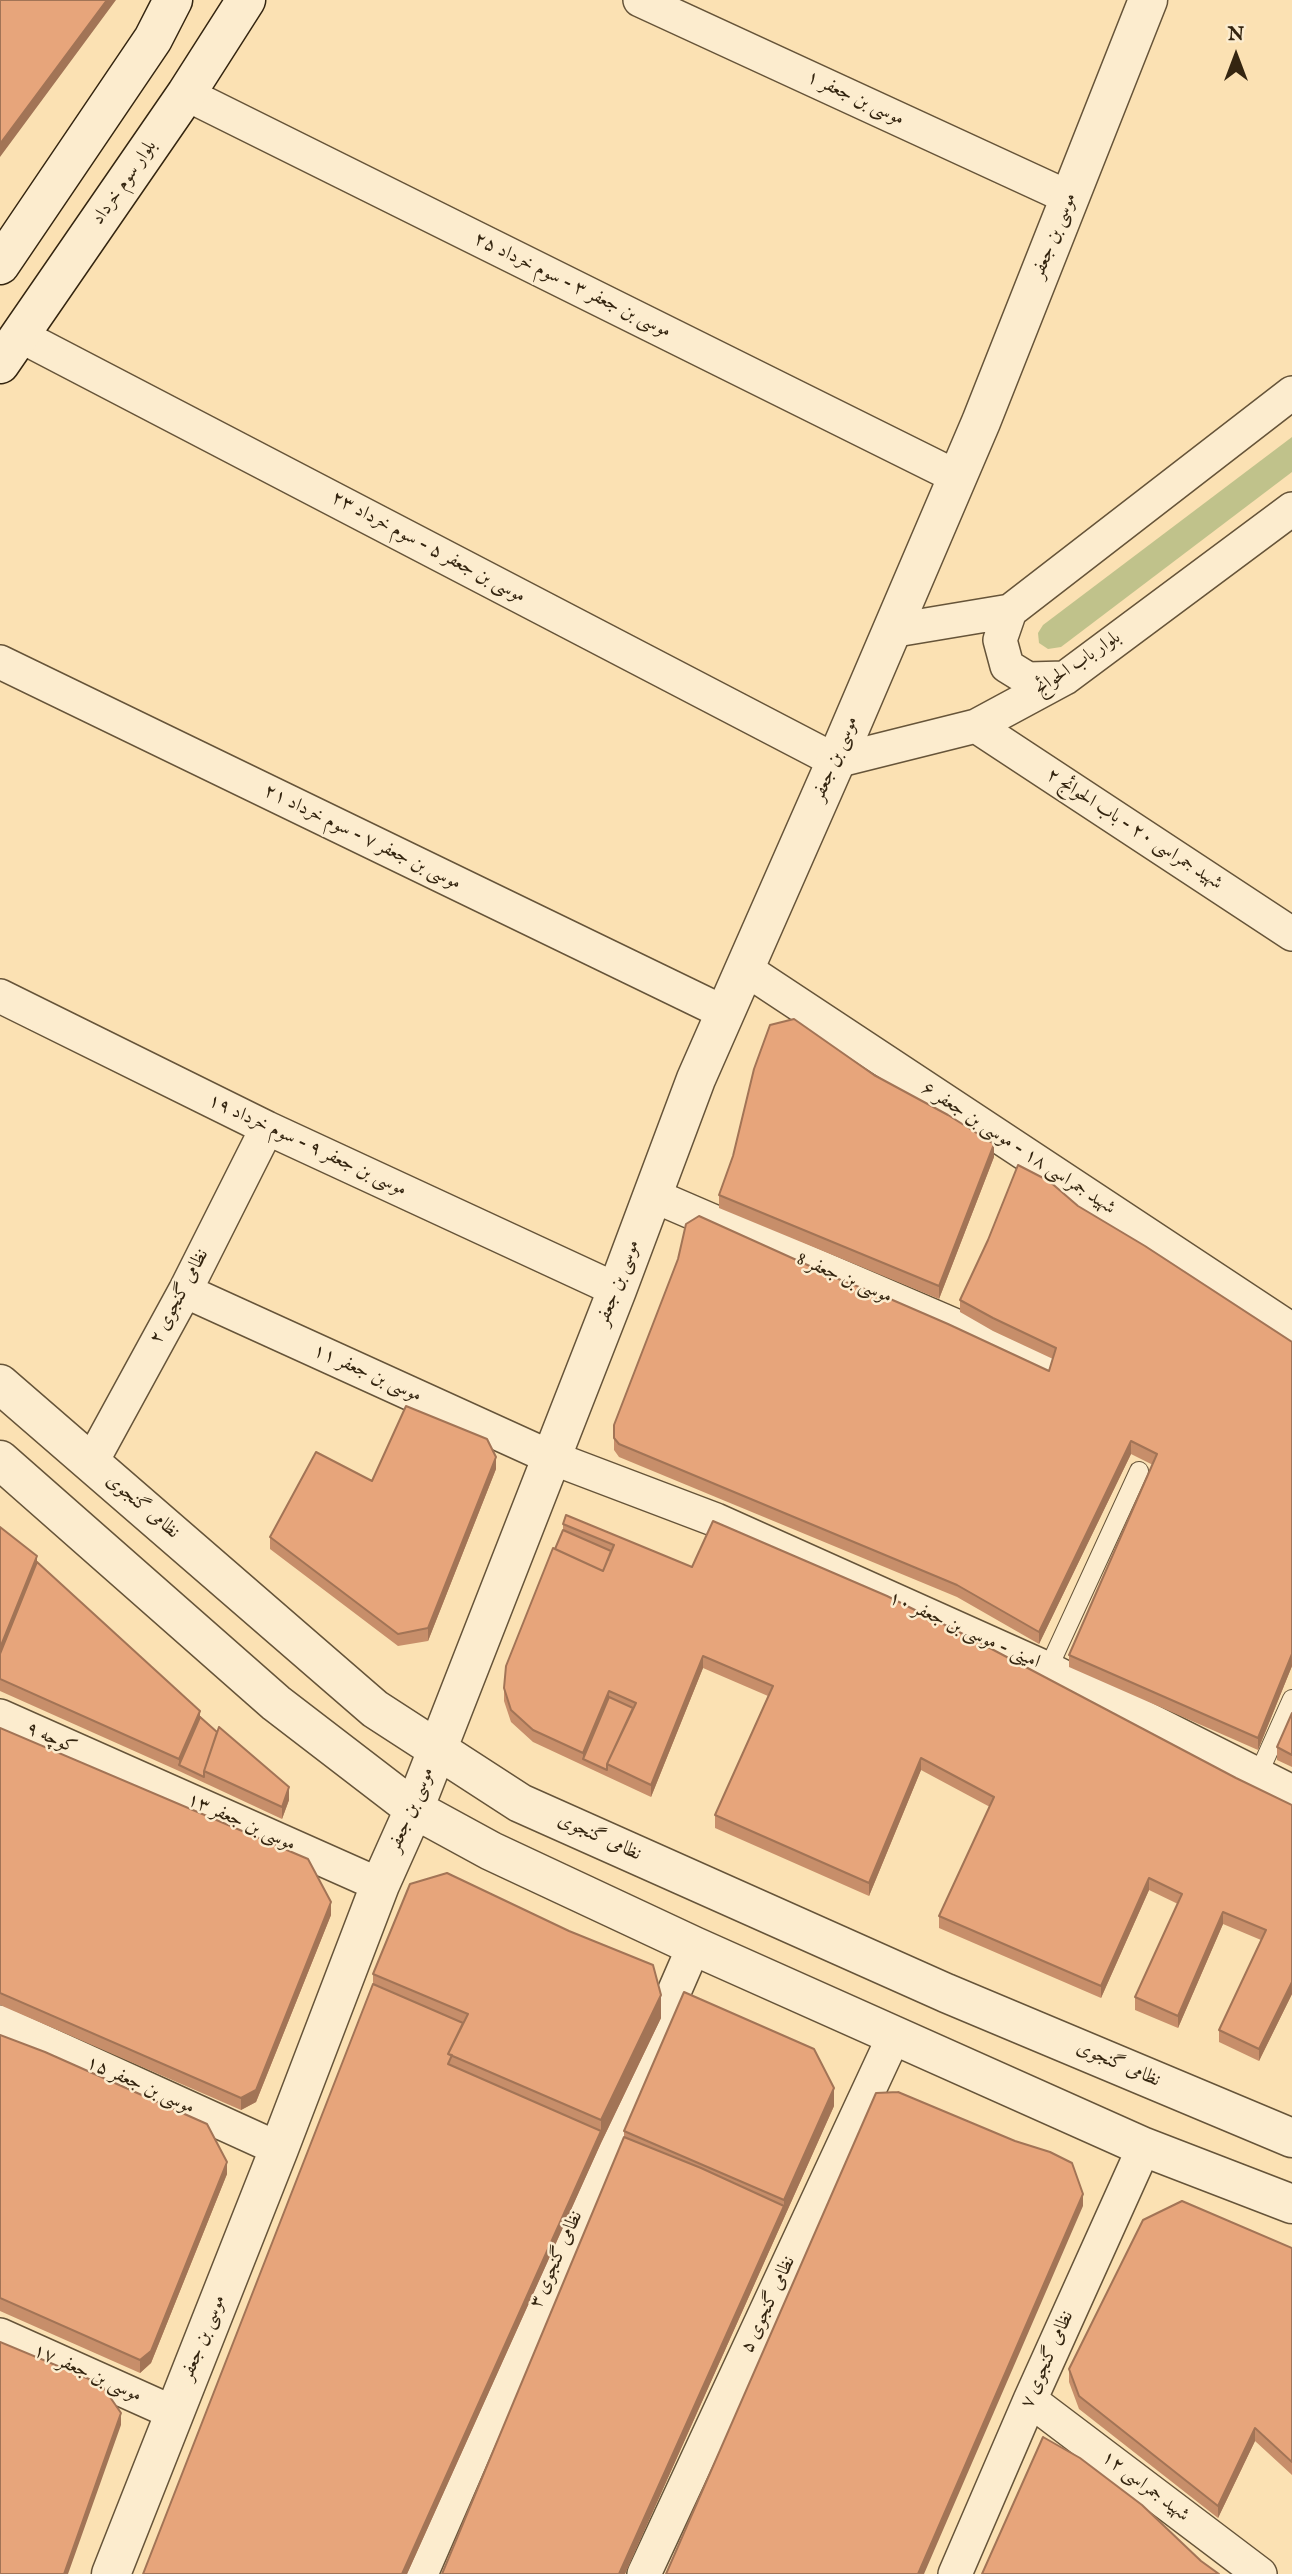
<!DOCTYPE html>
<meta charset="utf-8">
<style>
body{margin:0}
#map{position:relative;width:1292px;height:2574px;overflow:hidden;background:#fbe1b3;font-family:"IM FELL English",serif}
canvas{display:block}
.north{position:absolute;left:1201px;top:21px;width:70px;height:70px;-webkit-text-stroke:5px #fcecce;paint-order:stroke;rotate:0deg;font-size:19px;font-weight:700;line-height:28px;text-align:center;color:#342510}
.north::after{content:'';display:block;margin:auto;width:24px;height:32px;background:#342510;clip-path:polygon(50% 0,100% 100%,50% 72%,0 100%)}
</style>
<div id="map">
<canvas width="1292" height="2574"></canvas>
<div class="north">N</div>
</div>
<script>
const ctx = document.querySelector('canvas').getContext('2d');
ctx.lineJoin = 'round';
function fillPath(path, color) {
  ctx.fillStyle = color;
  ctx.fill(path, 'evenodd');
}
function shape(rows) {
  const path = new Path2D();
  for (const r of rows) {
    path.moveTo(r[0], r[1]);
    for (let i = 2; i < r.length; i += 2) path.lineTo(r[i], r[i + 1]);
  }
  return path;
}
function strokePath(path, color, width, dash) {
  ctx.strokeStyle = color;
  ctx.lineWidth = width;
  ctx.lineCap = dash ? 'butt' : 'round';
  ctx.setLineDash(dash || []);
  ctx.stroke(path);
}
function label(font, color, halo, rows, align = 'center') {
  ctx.font = font + ' "IM FELL English",Amiri,serif';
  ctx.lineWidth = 5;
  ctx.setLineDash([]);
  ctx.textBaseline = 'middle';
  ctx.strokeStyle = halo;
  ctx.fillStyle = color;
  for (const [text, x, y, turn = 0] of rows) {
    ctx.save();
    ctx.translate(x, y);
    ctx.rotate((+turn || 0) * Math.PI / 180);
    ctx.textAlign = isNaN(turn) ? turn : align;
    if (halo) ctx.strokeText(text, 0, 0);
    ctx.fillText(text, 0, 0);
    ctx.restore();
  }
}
const green = shape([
 [1292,437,1292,472,1061,647,1048,649,1039,643,1038,633,1043,625]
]);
const service = shape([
 [1048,1669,1139,1471],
 [1258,1775,1292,1699]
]);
const minor = shape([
 [640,0,1070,198],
 [186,94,957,477],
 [19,335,836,761,976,726,1065,678,1292,509],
 [1010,611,1000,640,1007,666,1028,679,1065,678],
 [890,631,1010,611,1292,393],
 [0,662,725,1013],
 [976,726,1292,934],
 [744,968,1292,1330],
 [0,996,267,1128,617,1290],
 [652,1195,1037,1361],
 [185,1291,550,1457,716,1520,1048,1669,1292,1792],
 [91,1463,185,1291,267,1128],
 [0,1716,380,1885],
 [0,2022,279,2149],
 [0,2335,174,2413],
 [1030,2400,1260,2574],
 [421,2574,694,1946],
 [644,2574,894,2036],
 [955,2574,1030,2400,1144,2147]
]);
const tertiary = shape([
 [0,1384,375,1709,520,1803,946,1993,1292,2138],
 [0,1460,276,1703,414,1809,491,1851,694,1946,1144,2147,1292,2204],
 [111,2574,279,2149,380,1885,414,1809,617,1290,696,1079,836,761,981,422,1148,0]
]);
const secondary = shape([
 [0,265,153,39,173,0],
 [0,364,186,94,246,0]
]);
const wall = shape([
 [874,1075,994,1157,939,1299,719,1208,719,1195],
 [1078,1206,1292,1342,1292,1666,1258,1750,1069,1667,1069,1655,1153,1465,1131,1454,1039,1644,957,1597,619,1457,614,1450,614,1425,843,1281,1049,1371,1053,1359,993,1331,960,1312,960,1300],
 [496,1469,428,1641,398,1646,270,1549,270,1537,372,1481],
 [563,1524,692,1567,1236,1778,1292,1805,1292,1994,1259,2061,1219,2042,1219,2030,1261,1940,1223,1924,1178,2028,1135,2010,1135,1997,1178,1904,1149,1890,1101,1998,939,1928,939,1916,990,1807,921,1770,869,1896,715,1828,715,1815,768,1696,703,1668,651,1797,533,1742,511,1722,504,1701,504,1688,563,1530],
 [0,1527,289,1800,282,1819,179,1771,0,1691],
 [1292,1713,1292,1767,1277,1760,1277,1747],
 [0,1728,331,1915,256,2102,241,2110,0,2005],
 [373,1974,661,2018,601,2143,407,2574,143,2574,373,1984],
 [0,2035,227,2174,151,2363,140,2373,0,2311],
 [834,2106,625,2574,624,2131],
 [1277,2242,1292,2248,1292,2475,1255,2441,1218,2518,1079,2409,1069,2382,1069,2369]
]);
const shadedWall = shape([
 [107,0,116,0,0,157,0,144],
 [994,1144,994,1157,939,1299,939,1286],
 [1131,1441,1131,1454,1039,1644,1039,1632],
 [496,1457,496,1469,428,1641,428,1628],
 [37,1556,37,1574,0,1666,0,1648],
 [1292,1654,1292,1666,1258,1750,1258,1738],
 [703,1656,703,1668,651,1797,651,1785],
 [609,1691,609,1703,583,1759,583,1753],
 [200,1711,200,1723,179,1765,179,1759],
 [921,1758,921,1770,869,1896,869,1883],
 [289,1787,289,1800,282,1819,282,1807],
 [1149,1878,1149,1890,1101,1998,1101,1986],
 [331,1902,331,1915,256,2102,241,2110,241,2098],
 [1223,1912,1223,1924,1178,2028,1178,2016],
 [1292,1982,1292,1994,1259,2061,1259,2049],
 [661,1995,661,2018,601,2143,407,2574,402,2574,601,2131,601,2120],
 [834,2088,834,2106,784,2218,784,2200],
 [227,2162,227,2174,151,2363,140,2373,140,2360],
 [1083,2194,1083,2206,924,2574,918,2574],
 [784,2206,784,2218,625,2574,619,2574],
 [121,2413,121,2425,68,2574,64,2574],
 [1255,2428,1255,2441,1218,2518,1218,2506]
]);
const building = shape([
 [0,0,107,0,0,144,0,0],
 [794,1019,874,1075,948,1115,994,1144,939,1286,719,1195,733,1156,754,1069,770,1025,794,1019],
 [1018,1165,1049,1181,1078,1206,1145,1246,1292,1342,1292,1654,1258,1738,1069,1655,1157,1454,1131,1441,1039,1632,957,1585,619,1444,614,1438,614,1425,678,1259,686,1224,699,1216,843,1281,881,1295,948,1324,1049,1371,1056,1348,993,1318,960,1300,988,1240,1018,1165],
 [406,1406,487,1439,496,1457,428,1628,398,1634,270,1537,316,1452,372,1481,406,1406],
 [566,1515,692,1567,713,1521,887,1596,967,1636,1236,1778,1292,1805,1292,1982,1259,2049,1219,2030,1266,1930,1223,1912,1178,2016,1135,1997,1182,1894,1149,1878,1101,1986,939,1916,994,1797,921,1758,869,1883,715,1815,773,1686,703,1656,651,1785,607,1764,636,1703,609,1691,583,1753,533,1730,511,1710,504,1688,506,1666,553,1548,603,1571,614,1545,563,1524,566,1515],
 [0,1527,37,1556,0,1648,0,1527],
 [563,1530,611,1551,603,1571,555,1549,563,1530],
 [37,1562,200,1711,179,1759,0,1679,0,1654,37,1562],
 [609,1697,633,1708,607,1764,607,1770,583,1759,609,1697],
 [1292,1713,1292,1755,1277,1747,1292,1713],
 [200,1717,217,1732,204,1771,204,1777,179,1765,200,1717],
 [219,1727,289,1787,282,1807,204,1771,219,1727],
 [0,1728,308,1859,331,1902,256,2090,241,2098,0,1993,0,1728],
 [447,1873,569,1931,653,1965,661,1995,601,2120,448,2054,468,2014,373,1974,410,1884,447,1873],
 [373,1984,463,2023,448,2054,452,2055,448,2064,601,2131,402,2574,143,2574,373,1984],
 [684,1992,814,2049,834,2088,784,2200,624,2131,684,1992],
 [0,2035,45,2052,207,2124,227,2162,151,2351,140,2360,0,2298,0,2035],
 [898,2092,1015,2141,1050,2152,1072,2163,1083,2194,918,2574,666,2574,876,2093,898,2092],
 [624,2137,701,2168,784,2206,619,2574,442,2574,624,2137],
 [1182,2201,1292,2248,1292,2462,1255,2428,1218,2506,1079,2396,1069,2369,1143,2220,1182,2201],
 [0,2342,101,2384,121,2413,64,2574,0,2574,0,2342],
 [1043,2437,1080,2458,1142,2505,1201,2561,1219,2574,982,2574,1043,2437]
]);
const streetNames = [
 ["موسی بن جعفر ۱",855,99,25],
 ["بلوار سوم خرداد",125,183,-55],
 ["موسی بن جعفر",1055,236,-68],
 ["موسی بن جعفر ۳ - سوم خرداد ۲۵",572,286,26],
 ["موسی بن جعفر ۵ - سوم خرداد ۲۳",428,548,28],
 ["بلوار باب الحوائج",1078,664,-34],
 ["موسی بن جعفر",836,759,-67],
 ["شهید جمراسی ۲۰ - باب الحوائج ۲",1134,830,33],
 ["موسی بن جعفر ۷ - سوم خرداد ۲۱",362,838,26],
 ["موسی بن جعفر ۹ - سوم خرداد ۱۹",307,1146,25],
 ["شهید جمراسی ۱۸ - موسی بن جعفر ۶",1018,1149,33],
 ["موسی بن جعفر 8",844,1279,23],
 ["موسی بن جعفر",619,1283,-69],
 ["نظامی گنجوی ۲",180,1297,-62],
 ["موسی بن جعفر ۱۱",367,1374,24],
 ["نظامی گنجوی",142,1507,40],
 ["امینی - موسی بن جعفر ۱۰",964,1631,24],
 ["کوچه ۹",51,1739,24],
 ["موسی بن جعفر",412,1810,-67],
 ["موسی بن جعفر ۱۳",241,1823,24],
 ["نظامی گنجوی",599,1838,24],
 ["نظامی گنجوی",1118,2065,23],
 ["موسی بن جعفر ۱۵",140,2086,24],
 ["نظامی گنجوی ۳",557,2260,-66],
 ["نظامی گنجوی ۵",769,2305,-65],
 ["موسی بن جعفر",204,2338,-68],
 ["نظامی گنجوی ۷",1048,2360,-66],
 ["موسی بن جعفر ۱۷",87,2374,24],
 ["شهید جمراسی ۱۲",1145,2487,37]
];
fillPath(green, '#c0c28b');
strokePath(service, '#665439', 20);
strokePath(minor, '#665439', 36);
strokePath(tertiary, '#665439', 41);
strokePath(secondary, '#342510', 41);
strokePath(service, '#fcecce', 18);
strokePath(minor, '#fcecce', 33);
strokePath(tertiary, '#fcecce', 38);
strokePath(secondary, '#fcecce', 38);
fillPath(wall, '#c78e6a');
fillPath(shadedWall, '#a27456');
fillPath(building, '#e7a57b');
strokePath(building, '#a27456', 2);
label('19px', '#342510', '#fcecce', streetNames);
</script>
